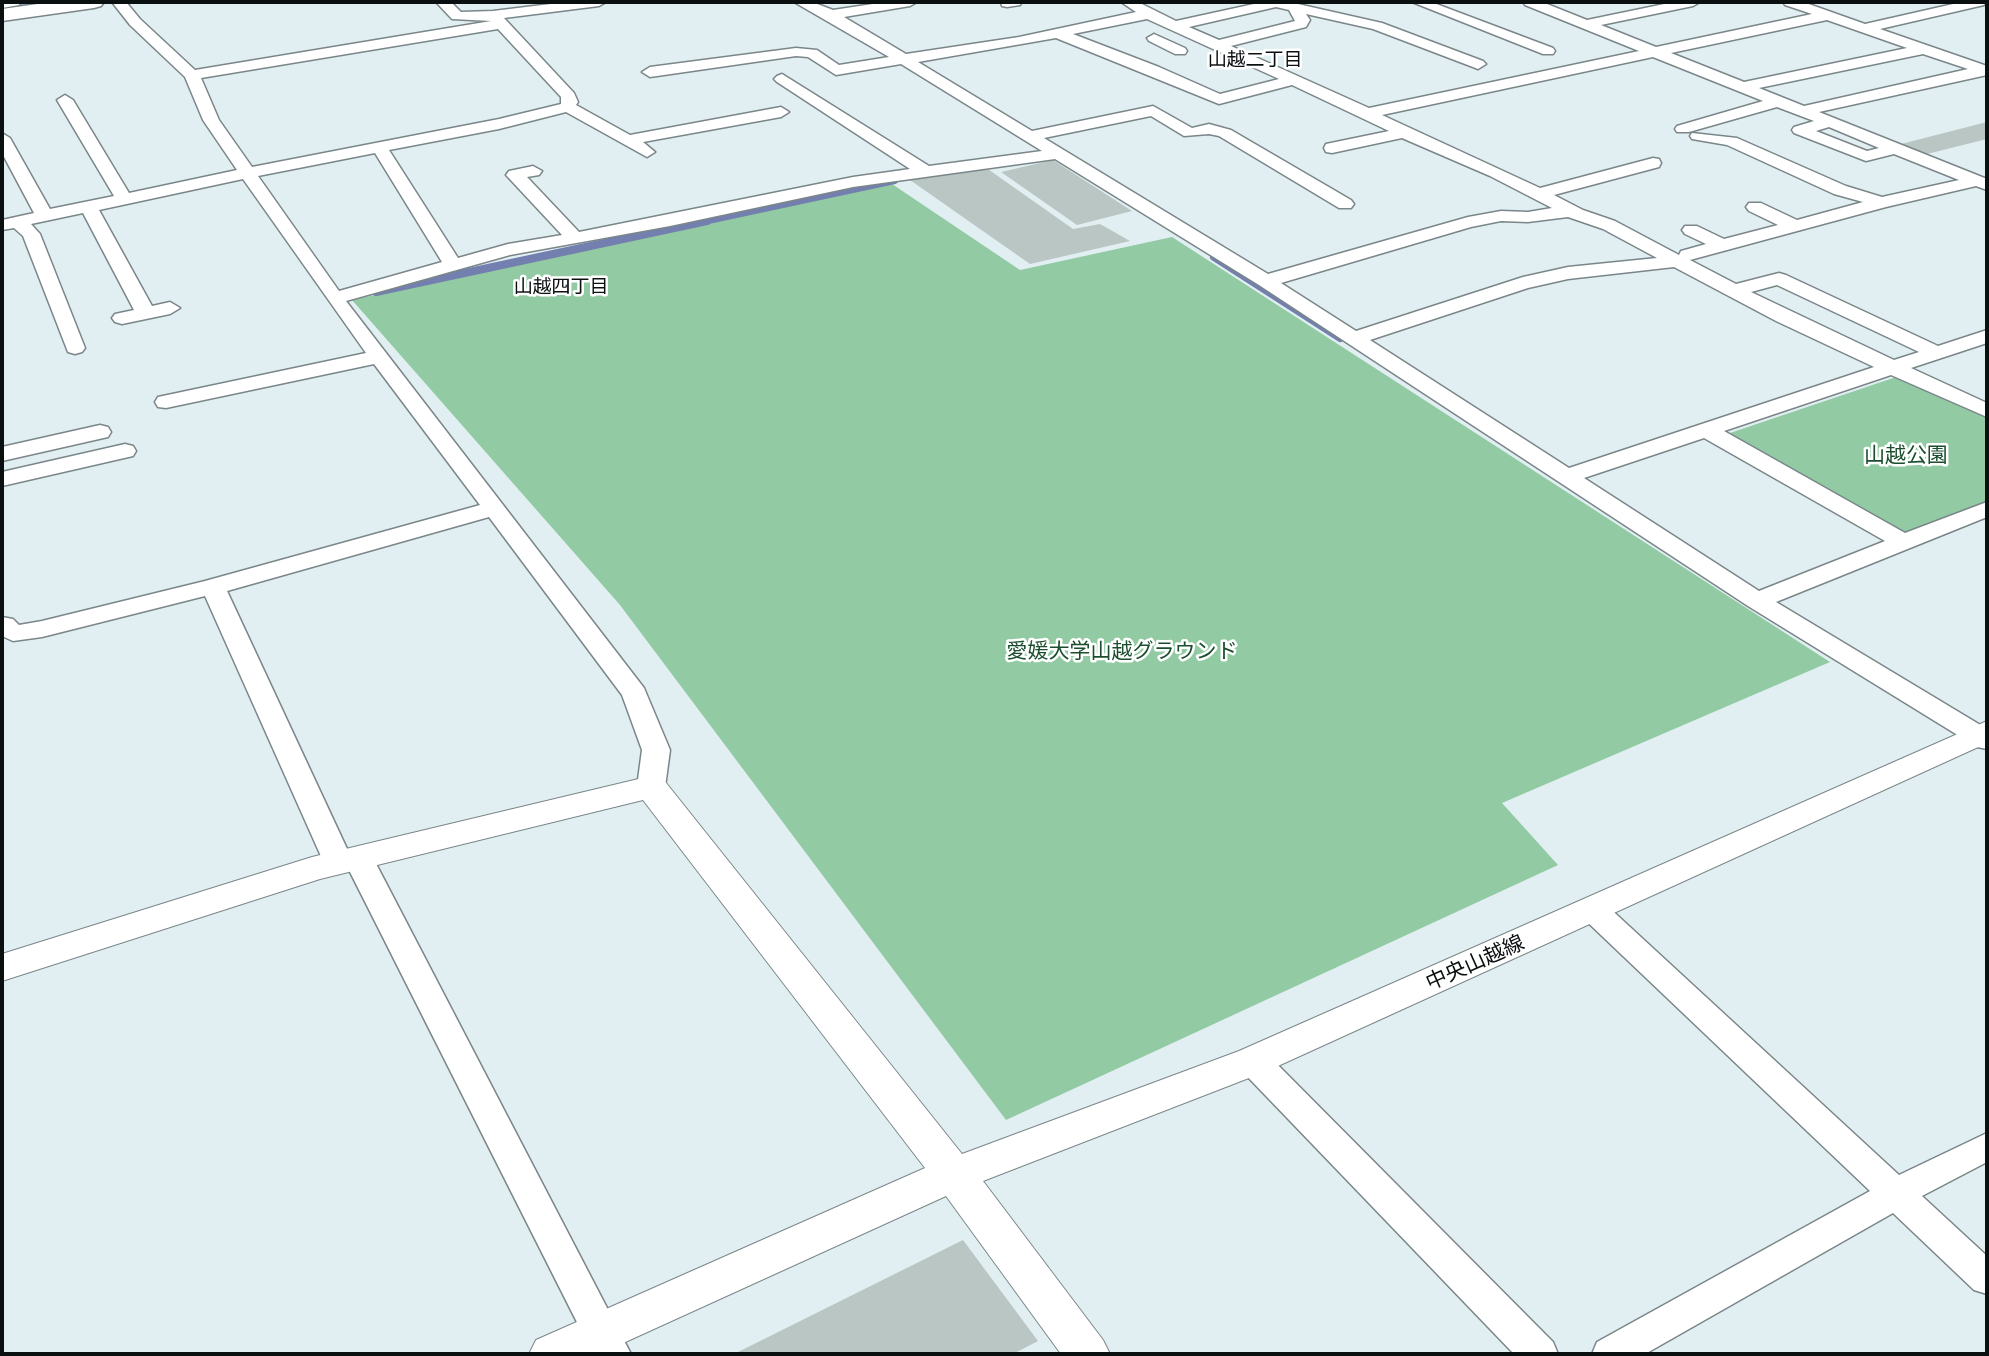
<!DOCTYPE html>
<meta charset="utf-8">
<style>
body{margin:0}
#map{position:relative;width:1989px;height:1356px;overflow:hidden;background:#e2eff2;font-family:"Public Sans",sans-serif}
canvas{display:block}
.frame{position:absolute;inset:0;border:4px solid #0a0f10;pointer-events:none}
</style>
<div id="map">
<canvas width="1989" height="1356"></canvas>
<div class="frame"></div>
</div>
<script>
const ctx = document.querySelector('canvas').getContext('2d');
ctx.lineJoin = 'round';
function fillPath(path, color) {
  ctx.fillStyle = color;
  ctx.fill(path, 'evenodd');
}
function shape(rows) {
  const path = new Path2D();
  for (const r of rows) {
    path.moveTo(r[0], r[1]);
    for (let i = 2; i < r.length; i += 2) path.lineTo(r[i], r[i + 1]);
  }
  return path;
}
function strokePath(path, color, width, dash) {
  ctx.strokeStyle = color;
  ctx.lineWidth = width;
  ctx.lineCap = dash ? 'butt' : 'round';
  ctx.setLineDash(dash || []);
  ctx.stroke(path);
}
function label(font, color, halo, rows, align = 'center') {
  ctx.font = font + ' "Public Sans","Noto Sans JP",sans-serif';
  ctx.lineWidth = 5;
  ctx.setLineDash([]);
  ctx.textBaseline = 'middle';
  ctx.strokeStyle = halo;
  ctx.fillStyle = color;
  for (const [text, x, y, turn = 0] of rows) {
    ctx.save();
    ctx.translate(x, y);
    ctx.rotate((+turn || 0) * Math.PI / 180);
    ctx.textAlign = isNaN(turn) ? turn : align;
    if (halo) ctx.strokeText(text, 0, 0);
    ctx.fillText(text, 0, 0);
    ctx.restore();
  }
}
const green = shape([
 [892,184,1020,270,1172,237,1830,662,1502,803,1558,865,1006,1120,620,605,352,300],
 [1902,375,1987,417,1987,501,1901,535,1724,435]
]);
const streamFar1 = shape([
 [699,223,895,181]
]);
const stream = shape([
 [1214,257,1340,338],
 [376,292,707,221]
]);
const river = shape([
 [2,2,61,2,56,9,2,18,2,2]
]);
const building = shape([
 [1987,122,1987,139,1927,154,1901,144],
 [1053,160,1132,211,1077,225,1001,172],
 [985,167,1073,229,1100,224,1130,241,1030,264,910,180],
 [963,1240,1038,1341,1013,1354,738,1352]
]);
const minor = shape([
 [2,2,21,2,19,5,2,8,2,2],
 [112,2,126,2,140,19,195,70,491,21,452,19,436,2,451,2,461,12,493,11,567,2,606,2,599,6,504,18,574,93,578,102,576,105,630,135,781,107,789,112,781,117,643,142,655,152,647,157,566,112,499,129,389,150,458,258,508,244,562,235,506,175,509,171,533,166,542,171,539,175,527,177,579,232,853,177,910,169,777,82,774,79,777,76,782,74,929,166,1042,151,901,64,836,75,808,57,796,56,650,77,642,72,650,67,796,48,817,50,839,65,889,57,794,2,812,2,833,10,886,2,917,2,910,6,844,17,906,54,1019,37,1136,12,1121,2,1138,2,1176,21,1263,2,1289,2,1382,23,1483,61,1486,64,1478,69,1473,67,1373,29,1306,14,1310,20,1306,27,1231,46,1369,108,1639,51,1525,5,1523,2,1542,2,1587,20,1674,2,1700,2,1693,6,1601,25,1656,47,1812,14,1785,5,1783,2,1803,2,1865,24,1962,2,1986,2,1984,5,1880,29,1987,66,1987,75,1819,112,1987,179,1987,190,1976,186,1886,207,1690,260,1736,284,1779,273,1786,275,1938,346,1987,330,1987,343,1911,368,1987,403,1987,417,1891,375,1724,431,1905,533,1987,502,1987,517,1776,602,1987,729,1987,749,1977,747,1748,606,1259,285,1055,159,853,187,670,226,510,255,346,301,644,688,670,750,665,787,661,793,651,796,641,793,637,787,642,750,622,695,489,517,227,591,348,851,358,848,368,851,373,858,631,1354,593,1354,349,870,339,873,329,870,324,863,205,596,42,637,13,641,2,636,2,617,13,619,19,625,42,621,205,581,480,505,374,364,166,408,158,407,155,402,158,397,366,353,243,179,99,210,152,306,170,302,180,308,170,314,122,324,115,322,112,318,115,314,134,310,83,213,31,224,40,234,85,348,82,352,75,354,68,352,23,236,14,228,2,230,2,220,34,213,2,153,2,133,10,138,50,209,114,196,57,100,65,95,73,100,129,193,237,170,203,120,185,77,130,25,112,2],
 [1276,7,1289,10,1295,21,1219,40,1189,27,1276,7],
 [1147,19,1279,79,1220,94,1159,67,1073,34,1147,19],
 [1827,20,1907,48,1744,82,1671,53,1827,20],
 [498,29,561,97,561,104,499,119,252,167,219,120,201,78,498,29],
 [1056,38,1219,104,1292,85,1389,131,1326,144,1324,148,1326,152,1332,153,1402,138,1490,176,1552,208,1528,212,1501,211,1468,217,1268,274,1044,138,1151,116,1184,136,1209,134,1219,136,1339,208,1351,208,1354,204,1351,200,1231,130,1209,124,1192,128,1153,106,1032,131,918,62,1056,38],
 [1923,54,1968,69,1804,106,1759,88,1923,54],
 [1653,57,1763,101,1677,126,1675,129,1677,132,1689,132,1777,107,1814,121,1794,127,1792,130,1794,133,1866,161,1894,154,1959,180,1882,197,1846,186,1737,138,1692,133,1690,136,1692,139,1727,145,1834,194,1863,202,1797,220,1761,203,1749,203,1746,207,1749,211,1778,225,1724,239,1697,226,1685,226,1682,230,1685,234,1706,244,1681,251,1679,255,1615,221,1583,210,1554,195,1659,167,1661,163,1659,159,1653,158,1540,188,1382,115,1653,57],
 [1829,127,1879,148,1867,151,1816,131,1829,127],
 [375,153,442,262,339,291,258,176,375,153],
 [1568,217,1603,229,1657,258,1568,267,1523,277,1356,331,1281,283,1471,227,1501,221,1528,222,1568,217],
 [1674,267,1776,321,1874,367,1569,468,1370,340,1528,288,1568,279,1674,267],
 [1777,285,1919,352,1894,360,1751,292,1777,285],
 [1704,438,1885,541,1759,591,1584,478,1704,438],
 [1001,2,1022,2,1020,5,1007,7,1002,6,1001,2],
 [1412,2,1431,2,1553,48,1555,51,1553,54,1543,54,1412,2],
 [1154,34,1185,48,1187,51,1185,54,1175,54,1149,41,1147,38,1154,34],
 [100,425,108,427,111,432,108,437,2,461,2,447,100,425],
 [125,444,133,446,136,451,133,456,2,486,2,472,125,444],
 [1593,900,1604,903,1899,1175,1987,1133,1987,1162,1922,1196,1987,1256,1987,1294,1974,1290,1893,1213,1645,1354,1592,1354,1597,1342,1870,1191,1582,917,1578,910,1582,903,1593,900],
 [1253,1049,1265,1052,1553,1342,1558,1354,1514,1354,1241,1070,1236,1061,1241,1052,1253,1049]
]);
const tertiary = shape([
 [1987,721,1987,743,1267,1071,983,1181,1103,1340,1110,1354,1061,1354,946,1196,599,1354,529,1354,536,1340,925,1168,643,800,320,879,2,981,2,954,312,857,651,776,663,779,962,1154,1239,1051,1987,721]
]);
const trunk = shape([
 [52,2,104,2,101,6,94,8,2,21,2,9,52,2]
]);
const farNeighbourhoodnames = [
 ["山越二丁目",1255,60],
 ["山越四丁目",561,287]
];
const parkNames = [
 ["山越公園",1906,456],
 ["愛媛大学山越グラウンド",1122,652]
];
const streetNames = [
 ["中央山越線",1475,963,-24]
];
fillPath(green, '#92cba3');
strokePath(streamFar1, '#7380af', 6);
strokePath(stream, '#7380af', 8);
fillPath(river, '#a0b1f3');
fillPath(building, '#b9c6c3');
strokePath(minor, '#7a8689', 3);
strokePath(tertiary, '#7a8689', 2);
strokePath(trunk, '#7a8689', 3);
fillPath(minor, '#fff');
fillPath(tertiary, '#fff');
fillPath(trunk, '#fff');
label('19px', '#0a0f10', '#fff', farNeighbourhoodnames);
label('21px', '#1b4e2e', '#fff', parkNames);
label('21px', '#0a0f10', '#fff', streetNames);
</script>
